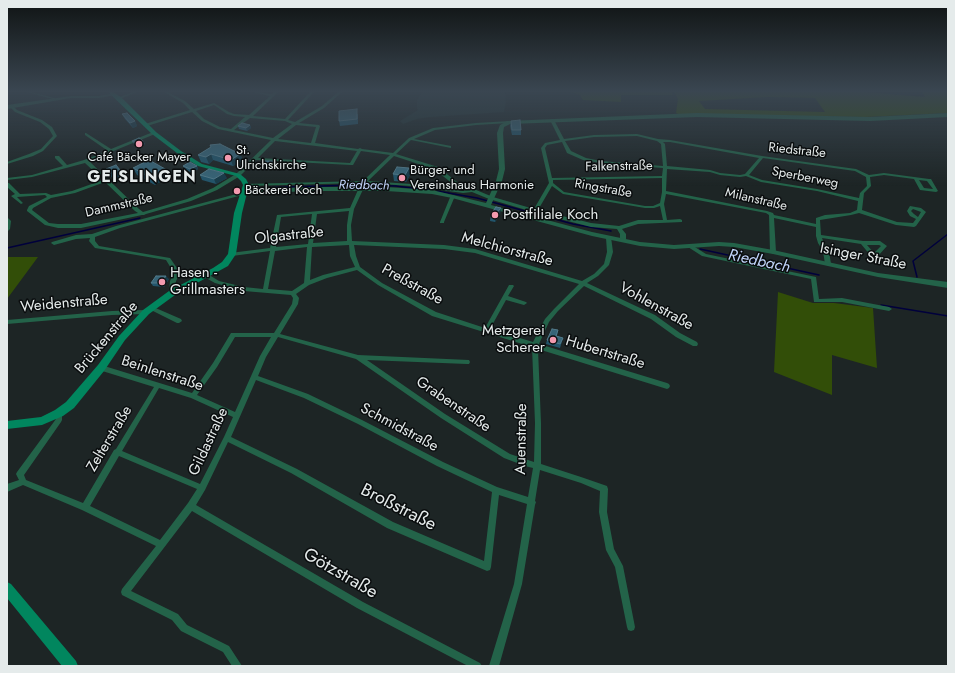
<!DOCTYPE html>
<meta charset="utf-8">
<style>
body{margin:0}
#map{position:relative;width:955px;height:673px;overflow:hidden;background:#1d2525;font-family:Jost,sans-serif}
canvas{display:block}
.frame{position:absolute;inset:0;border:8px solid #e5ebeb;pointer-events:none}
</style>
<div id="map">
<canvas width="955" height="673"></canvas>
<div class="frame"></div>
</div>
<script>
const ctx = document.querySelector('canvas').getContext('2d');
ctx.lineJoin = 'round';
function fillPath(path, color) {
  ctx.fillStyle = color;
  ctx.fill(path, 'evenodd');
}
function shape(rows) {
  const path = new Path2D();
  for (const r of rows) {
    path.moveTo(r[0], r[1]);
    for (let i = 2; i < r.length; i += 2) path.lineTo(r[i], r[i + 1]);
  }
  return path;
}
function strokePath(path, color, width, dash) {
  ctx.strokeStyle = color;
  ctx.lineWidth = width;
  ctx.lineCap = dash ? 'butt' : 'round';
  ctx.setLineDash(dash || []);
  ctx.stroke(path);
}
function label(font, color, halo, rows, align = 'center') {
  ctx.font = font + ' Jost,sans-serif';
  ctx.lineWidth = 3;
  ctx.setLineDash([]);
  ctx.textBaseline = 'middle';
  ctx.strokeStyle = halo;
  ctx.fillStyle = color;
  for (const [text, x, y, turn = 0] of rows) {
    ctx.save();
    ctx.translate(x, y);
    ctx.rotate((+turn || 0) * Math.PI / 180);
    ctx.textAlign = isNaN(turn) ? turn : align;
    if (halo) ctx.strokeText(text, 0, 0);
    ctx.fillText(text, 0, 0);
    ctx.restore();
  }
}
const built = shape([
 [422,92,505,92,506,102,504,112,431,117,417,119,403,124,400,121,418,110,417,109,417,100]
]);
const green = shape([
 [571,92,671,92,673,95,621,95,621,102,583,100,580,95],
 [674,92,866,92,925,97,922,92,948,92,948,113,865,117,678,114,676,113,678,99],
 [768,97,815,98,825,112,705,109,699,101],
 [7,257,38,257,7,299],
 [778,292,813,303,834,303,873,308,877,368,832,355,832,395,774,372]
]);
const stream = shape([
 [257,188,354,185,396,186,428,190],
 [437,191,477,198,573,224,611,231],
 [7,248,140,218],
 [700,249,819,275],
 [917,277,913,261,948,234],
 [881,305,948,316]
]);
const minor = shape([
 [27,92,31,92,58,99,56,100,27,92],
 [133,92,137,92,120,99,117,98,133,92],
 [164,92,168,92,185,101,194,109,214,103,229,112,234,114,249,115,270,96,256,93,255,92,272,94,274,92,278,92,274,96,253,116,285,119,310,92,314,92,288,120,295,122,322,106,338,92,342,92,341,93,324,108,299,123,319,125,320,126,315,143,358,149,360,148,362,149,393,153,409,138,433,128,476,123,510,121,510,123,509,123,476,125,435,130,414,139,451,146,451,148,411,140,396,154,438,167,457,182,493,197,534,209,549,183,541,148,545,143,560,140,550,120,552,119,554,120,564,139,594,135,637,134,658,139,670,140,762,156,856,169,869,175,884,173,929,179,931,179,938,191,936,192,920,190,914,179,884,175,870,177,871,186,864,193,862,210,897,222,913,223,916,219,910,216,907,211,910,206,921,208,926,212,916,226,914,227,896,225,859,213,851,215,820,220,821,235,863,241,880,241,887,246,878,256,873,257,871,256,861,244,822,238,824,243,829,251,831,264,828,266,825,264,823,251,818,243,816,236,816,227,774,218,776,252,773,254,770,252,769,215,766,213,666,194,664,204,667,220,680,219,682,220,682,222,638,224,622,229,626,234,626,240,623,242,620,240,620,234,617,229,591,227,533,212,489,199,472,192,463,193,411,186,366,183,354,209,351,225,352,241,444,245,475,249,582,281,594,274,604,264,607,252,606,238,609,236,611,237,613,252,609,265,598,276,587,283,655,315,680,333,697,342,698,344,697,346,693,346,676,337,651,319,584,286,558,311,549,322,539,344,667,383,669,384,670,386,669,388,667,389,538,349,541,423,541,464,581,477,607,486,608,489,607,512,614,549,623,566,635,627,634,630,631,631,628,630,627,627,615,567,606,550,599,512,600,491,581,483,540,470,535,501,536,502,535,505,522,584,499,666,489,666,514,584,527,504,499,495,491,567,490,570,487,571,387,528,291,473,228,442,205,490,196,505,363,602,480,663,482,666,468,666,357,608,192,511,131,591,178,614,187,625,229,646,242,666,232,666,223,652,181,631,172,620,122,595,121,592,122,589,156,546,82,510,23,485,7,492,7,484,19,480,16,474,17,472,56,419,56,413,57,411,59,410,61,411,62,413,62,420,61,422,24,475,26,480,83,503,114,450,116,449,154,387,99,370,98,368,99,366,101,365,192,393,213,363,231,333,274,333,292,304,293,298,291,295,244,291,215,283,204,277,204,278,202,279,179,275,176,281,175,293,172,295,169,293,170,281,174,273,166,260,95,248,89,241,90,238,76,239,54,245,51,243,52,242,76,235,92,234,116,226,244,192,246,192,246,194,120,228,95,237,95,241,99,246,170,258,179,271,204,276,204,274,206,273,219,281,244,287,263,289,270,251,232,256,229,254,230,253,270,248,277,215,350,208,361,183,246,186,244,185,244,184,363,181,390,155,361,151,353,165,351,165,256,160,240,176,217,190,191,201,146,214,144,215,142,215,81,228,58,228,45,225,27,211,27,210,29,206,47,197,45,195,17,197,23,203,21,204,11,196,15,194,7,187,7,183,9,183,20,194,46,193,51,195,72,191,103,180,85,163,32,177,7,180,7,178,32,175,63,166,55,158,55,156,59,156,67,165,84,160,108,151,85,135,85,133,86,133,111,149,153,132,155,132,155,134,89,161,139,209,143,212,187,199,213,188,236,174,271,140,218,129,202,121,192,112,147,126,145,126,145,124,190,110,183,103,164,92],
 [214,105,227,114,234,116,245,117,231,129,220,127,204,119,196,111,214,105],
 [250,118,285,121,292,124,273,138,234,130,250,118],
 [296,125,316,127,311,143,278,139,296,125],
 [637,136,657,141,661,144,663,166,601,161,586,158,571,151,565,141,594,137,637,136],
 [275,141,357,151,350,163,258,158,275,141],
 [562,142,567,153,583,160,601,163,663,168,662,176,552,178,545,148,547,145,562,142],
 [663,142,670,142,759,158,745,174,740,175,720,173,710,170,667,166,665,144,663,142],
 [394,156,434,169,453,184,468,190,463,191,411,184,368,181,394,156],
 [763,158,855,171,866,177,867,186,860,193,859,198,817,189,762,180,749,175,763,158],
 [667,169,710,172,720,175,740,177,746,176,761,182,817,191,858,201,857,210,850,213,825,215,816,218,816,224,774,215,773,213,767,211,666,191,667,169],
 [662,178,662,192,660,203,653,206,645,206,564,192,558,187,553,183,553,180,662,178],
 [919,180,927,181,933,189,924,188,919,180],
 [105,182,135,211,138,213,81,224,58,224,49,223,32,210,33,208,51,198,75,193,105,182],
 [552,186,563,194,645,208,654,208,660,206,663,220,638,220,619,226,591,223,538,210,552,186],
 [913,209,921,212,918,217,914,214,911,211,913,209],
 [349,211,347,225,347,241,313,243,317,214,349,211],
 [312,214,308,244,276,247,281,217,312,214],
 [349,245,350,256,355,267,323,275,310,280,312,247,349,245],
 [354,245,444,249,475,253,579,284,554,309,545,319,533,342,490,329,506,300,524,305,527,303,526,302,508,296,514,286,513,285,509,285,485,328,436,312,382,283,360,267,356,256,354,245],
 [867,245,879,245,881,246,874,253,867,245],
 [307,247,304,283,292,291,268,289,275,251,307,247],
 [357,270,378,285,432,316,532,347,535,423,534,462,510,454,445,414,367,360,467,364,469,364,470,362,469,360,358,355,280,334,298,304,299,298,296,294,309,285,327,278,357,270],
 [235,337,271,337,260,356,235,412,197,395,217,367,235,337],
 [278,337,356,359,441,418,504,458,525,466,533,468,528,497,497,487,443,462,362,420,308,394,258,376,266,357,278,337],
 [256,380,304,398,358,424,437,466,492,492,484,561,393,522,297,469,231,437,256,380],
 [159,388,191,398,233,417,224,437,200,484,122,451,159,388],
 [119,456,197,489,188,503,160,540,90,506,119,456],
 [10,105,12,105,17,110,42,120,52,127,57,136,43,151,33,156,7,164,7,162,29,154,41,149,53,136,49,129,40,122,15,112,10,107,10,105],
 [451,195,453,195,455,196,444,222,444,223,440,223,440,222,451,195],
 [7,217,11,221,10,229,8,231,7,230,7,217],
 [690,244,706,254,816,277,819,299,842,298,889,307,892,309,889,311,842,302,814,302,811,279,702,256,688,247,687,246,690,244],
 [151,306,181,319,182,321,179,323,177,323,149,309,148,308,149,307,151,306],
 [146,310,149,312,146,314,112,315,7,324,7,320,112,311,146,310]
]);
const tertiary = shape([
 [114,93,116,94,116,95,99,98,71,98,7,109,7,105,71,96,99,96,114,93],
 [697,113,870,117,948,113,948,117,870,121,697,117,510,124,504,127,503,133,505,169,502,181,491,205,592,232,640,242,674,245,719,242,734,243,773,250,878,273,948,282,948,288,878,277,773,254,734,247,719,246,674,249,640,246,592,236,452,198,432,194,386,191,304,191,244,195,241,193,244,191,304,187,386,187,432,190,486,203,496,181,499,169,497,133,500,125,507,121,697,113]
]);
const secondary = shape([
 [108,92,113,92,121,97,156,132,181,151,202,164,240,174,246,179,249,185,242,213,236,254,228,266,175,295,149,314,125,340,104,371,74,408,63,416,42,425,7,429,7,421,41,417,55,410,66,402,98,365,119,336,143,310,169,291,213,268,222,262,228,254,234,213,243,185,241,181,236,176,198,166,177,153,152,134,108,92],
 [7,582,11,584,76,661,78,666,62,666,7,598,7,582]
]);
const wall = shape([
 [122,114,135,121,137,126,133,128,125,119],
 [358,114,358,124,340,126,339,121],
 [511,121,521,130,521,135,512,135,510,126],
 [250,125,251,128,247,131,239,129,238,126],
 [132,141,143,141,145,144,138,147,134,144],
 [211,147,240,154,243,160,233,166,213,160,209,164,201,162,198,155],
 [276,165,274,170,261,169,260,166],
 [183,166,197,166,198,169,192,173,185,169],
 [133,168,170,176,155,185,137,175],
 [409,168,410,175,406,182,394,181,393,174],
 [106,169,120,170,124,177,115,180,110,176],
 [200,175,227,178,216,184,202,180],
 [491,214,500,215,495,222,490,221],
 [169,279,164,287,153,286,151,283],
 [558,330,557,336,563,338,560,348,546,344,547,340]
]);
const shadedWall = shape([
 [135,121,137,126,133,128,130,123],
 [250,125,251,128,247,131,246,128],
 [143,141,145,144,138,147,136,143],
 [211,154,213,160,209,164,206,157],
 [240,154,243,160,233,166,231,160],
 [275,161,276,165,274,170,272,166],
 [197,166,198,169,192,173,190,169],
 [409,168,410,175,406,182,405,175],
 [120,170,124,177,115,180,111,173],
 [167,170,170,176,155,185,151,178],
 [224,173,227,178,216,184,214,179],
 [501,208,500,215,495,222,495,215],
 [166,276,169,279,164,287,161,283]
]);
const building = shape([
 [357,109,357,119,339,121,339,111,357,109],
 [127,113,135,121,130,123,122,114,127,113],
 [520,120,521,130,512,130,511,121,520,120],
 [242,123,250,125,246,128,238,126,242,123],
 [139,138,143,141,136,143,132,141,139,138],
 [220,144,240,154,231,160,211,154,206,157,198,155,211,147,210,145,220,144],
 [149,160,167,170,151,178,133,168,149,160],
 [263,161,275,161,272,166,260,166,263,161],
 [190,162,197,166,190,169,183,166,190,162],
 [116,165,120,170,111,173,106,169,116,165],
 [397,167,409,168,405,175,393,174,397,167],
 [209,169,224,173,214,179,200,175,209,169],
 [496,207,501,208,495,215,491,214,496,207],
 [156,276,166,276,161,283,151,283,156,276],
 [552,329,558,330,556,336,563,338,560,344,547,340,552,329]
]);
const markers = [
 [139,144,4,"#f29aaf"],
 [228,158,4,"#f29aaf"],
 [402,178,4,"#f29aaf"],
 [237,191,4,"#f29aaf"],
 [495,215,4,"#f29aaf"],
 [162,282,4,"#f29aaf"],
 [553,340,4,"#f29aaf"]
];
const farPoinames = [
 ["St.",236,151],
 ["Ulrichskirche",236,166],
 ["Café Bäcker Mayer",139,158,"center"],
 ["Bürger- und",410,171],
 ["Vereinshaus Harmonie",410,186],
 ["Bäckerei Koch",245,191]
];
const farStreetnames = [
 ["Riedstraße",797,151,6],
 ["Falkenstraße",619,167,-1],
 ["Sperberweg",805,178,11],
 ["Ringstraße",603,189,10],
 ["Milanstraße",756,200,13],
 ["Dammstraße",119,206,-13]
];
const farWaternames = [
 ["Riedbach",364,186,1]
];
const poiNames = [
 ["Postfiliale Koch",503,215],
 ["Hasen -",170,273],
 ["Grillmasters",170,290],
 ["Metzgerei",545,331,"right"],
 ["Scherer",545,348,"right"]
];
const streetNames = [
 ["Olgastraße",289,236,-6],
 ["Melchiorstraße",507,250,15],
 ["Isinger Straße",863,257,11],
 ["Preßstraße",412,285,29],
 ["Weidenstraße",64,304,-5],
 ["Vohlenstraße",656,307,29],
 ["Brückenstraße",107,338,-50],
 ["Hubertstraße",605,353,17],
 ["Beinlenstraße",162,374,18],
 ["Grabenstraße",453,405,34],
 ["Schmidstraße",399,428,28],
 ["Zelterstraße",110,439,-59],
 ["Auenstraße",522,439,-89],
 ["Gildastraße",209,442,-65]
];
const farDistrictnames = [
 ["GEISLINGEN",142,178]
];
const waterNames = [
 ["Riedbach",759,262,12]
];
const nearStreetnames = [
 ["Broßstraße",398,508,27],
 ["Götzstraße",340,574,30]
];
fillPath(built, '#203131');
fillPath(green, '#324e08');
strokePath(stream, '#00003c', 1.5);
fillPath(minor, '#236349');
fillPath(tertiary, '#236349');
fillPath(secondary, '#01865e');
fillPath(wall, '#22556b');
fillPath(shadedWall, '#173b49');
fillPath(building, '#376578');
strokePath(building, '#527a8a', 1);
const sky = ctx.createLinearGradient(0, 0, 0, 186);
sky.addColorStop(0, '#101414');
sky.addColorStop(0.49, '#3a4651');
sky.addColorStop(1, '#3a465100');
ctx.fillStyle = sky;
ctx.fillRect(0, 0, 955, 186);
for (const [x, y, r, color] of markers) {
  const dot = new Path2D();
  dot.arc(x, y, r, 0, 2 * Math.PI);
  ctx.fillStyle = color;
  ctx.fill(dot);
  strokePath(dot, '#0a0d0e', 1.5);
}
label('13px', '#e5ebeb', '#0a0d0e', farPoinames, 'left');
label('13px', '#e5ebeb', '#0a0d0e', farStreetnames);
label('italic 13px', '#c2d5fb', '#0a0d0e', farWaternames);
label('15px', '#e5ebeb', '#0a0d0e', poiNames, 'left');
label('15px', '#e5ebeb', '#0a0d0e', streetNames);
ctx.letterSpacing = '1px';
label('bold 16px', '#e5ebeb', '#0a0d0e', farDistrictnames);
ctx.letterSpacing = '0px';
label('italic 16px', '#c2d5fb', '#0a0d0e', waterNames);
label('18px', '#e5ebeb', '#0a0d0e', nearStreetnames);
</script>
